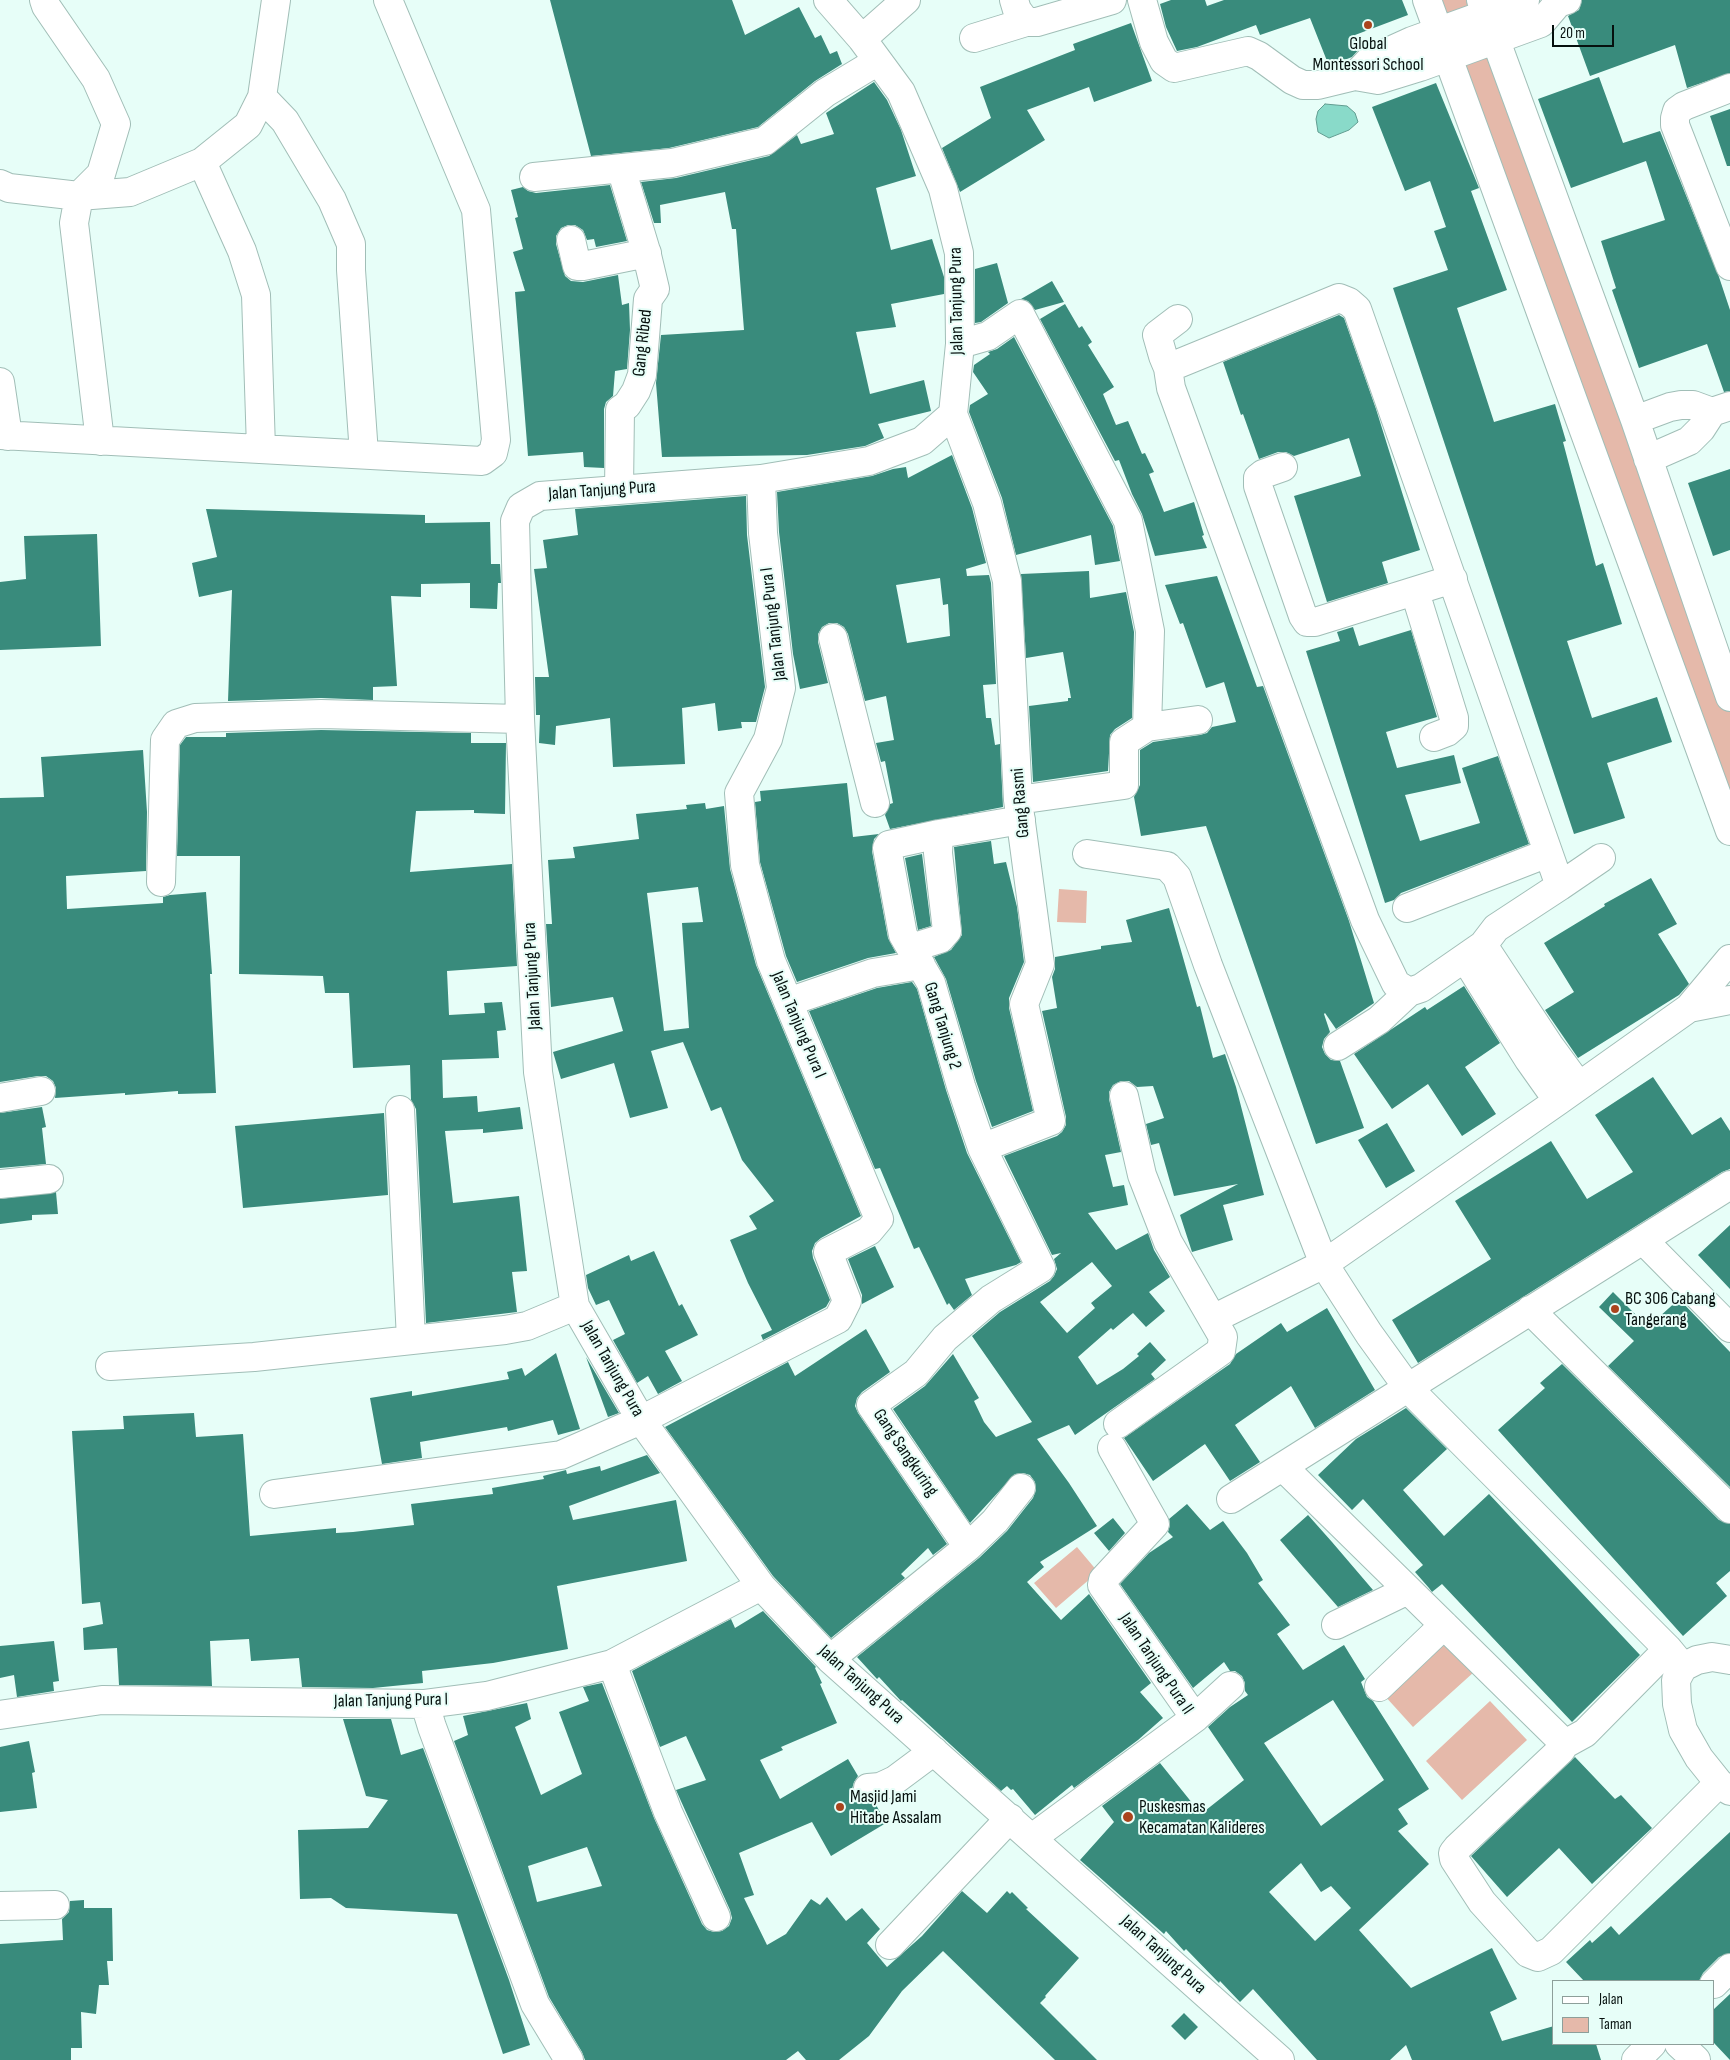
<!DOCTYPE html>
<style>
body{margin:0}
#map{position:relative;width:1730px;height:2060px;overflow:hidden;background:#e7fef8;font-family:"Sofia Sans Condensed",sans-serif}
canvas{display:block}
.legend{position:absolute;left:1552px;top:1980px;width:162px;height:65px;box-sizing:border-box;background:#e7fef8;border:1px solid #8d9f9a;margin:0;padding:6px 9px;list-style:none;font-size:15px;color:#06100e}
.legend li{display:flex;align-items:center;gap:10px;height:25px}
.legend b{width:25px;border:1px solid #8d9f9a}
.scale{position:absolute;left:1552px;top:25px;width:62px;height:22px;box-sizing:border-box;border:2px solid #06100e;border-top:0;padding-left:6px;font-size:15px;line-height:18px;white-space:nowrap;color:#06100e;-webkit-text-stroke:4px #e7fef8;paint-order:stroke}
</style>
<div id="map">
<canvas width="1730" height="2060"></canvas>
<ul class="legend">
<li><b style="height:6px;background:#fff"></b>Jalan</li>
<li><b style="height:14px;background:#e5b9aa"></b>Taman</li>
</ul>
<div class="scale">20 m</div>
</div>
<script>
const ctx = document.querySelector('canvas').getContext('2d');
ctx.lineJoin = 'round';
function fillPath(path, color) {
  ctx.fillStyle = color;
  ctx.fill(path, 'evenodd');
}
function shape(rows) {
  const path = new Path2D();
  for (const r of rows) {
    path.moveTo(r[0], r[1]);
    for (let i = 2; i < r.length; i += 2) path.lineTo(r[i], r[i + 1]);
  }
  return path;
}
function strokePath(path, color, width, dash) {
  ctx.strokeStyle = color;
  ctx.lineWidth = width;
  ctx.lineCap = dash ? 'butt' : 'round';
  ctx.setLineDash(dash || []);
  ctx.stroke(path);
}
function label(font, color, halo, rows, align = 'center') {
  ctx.font = font + ' "Sofia Sans Condensed",sans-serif';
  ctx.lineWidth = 4;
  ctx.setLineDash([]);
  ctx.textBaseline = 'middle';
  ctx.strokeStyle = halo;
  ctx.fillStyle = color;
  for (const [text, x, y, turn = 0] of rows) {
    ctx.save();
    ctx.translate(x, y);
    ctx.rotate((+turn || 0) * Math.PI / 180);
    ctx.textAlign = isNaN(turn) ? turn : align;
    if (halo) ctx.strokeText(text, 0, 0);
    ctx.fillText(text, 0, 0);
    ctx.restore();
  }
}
const green = shape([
 [1429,0,1481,0,1730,697,1730,831],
 [1059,889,1087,891,1086,923,1057,922],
 [1077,1547,1098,1572,1056,1608,1034,1583],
 [1445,1640,1474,1672,1413,1727,1384,1695],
 [1490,1701,1527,1740,1462,1800,1426,1761]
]);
const water = shape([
 [1325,104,1347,106,1355,113,1358,122,1349,130,1329,138,1318,132,1316,119,1318,111,1325,104]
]);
const building = shape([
 [550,0,732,0,745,35,799,7,815,38,821,35,830,54,837,51,842,64,815,81,758,127,669,148,591,156],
 [1171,0,1205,0,1207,6,1224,0,1402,0,1408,15,1355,35,1360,48,1352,57,1329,66,1310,18,1260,35,1256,25,1197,47,1177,51,1166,27,1160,4],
 [1582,0,1730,0,1730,73,1687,88,1675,45,1590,76,1568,16,1579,10],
 [1131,23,1152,81,1094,102,1089,87,1027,110,1045,140,960,192,942,148,991,118,980,87,1075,50,1073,44],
 [1599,77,1623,143,1660,131,1719,277,1730,310,1730,391,1724,392,1707,344,1639,368,1612,290,1616,288,1601,241,1665,220,1646,161,1571,188,1538,99],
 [874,82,887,100,901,130,916,176,876,188,891,250,932,239,944,277,944,294,891,304,896,327,856,332,870,394,924,380,931,411,878,424,884,438,865,446,807,455,662,457,656,383,661,335,744,330,736,229,732,229,725,192,660,205,661,223,654,223,641,182,676,178,769,156,797,135,801,144,834,134,826,113],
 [1436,83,1479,188,1471,191,1507,290,1457,308,1494,422,1555,404,1566,441,1563,442,1596,566,1603,563,1622,624,1567,641,1592,718,1657,697,1672,742,1607,763,1625,818,1574,834,1393,288,1448,270,1434,231,1446,227,1430,181,1405,191,1372,107],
 [1730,109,1730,166,1727,166,1710,116],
 [610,185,627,241,596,247,594,239,587,240,583,230,575,225,568,225,561,228,556,236,556,244,565,276,571,281,583,282,618,275,622,305,629,303,630,330,627,369,615,371,613,396,606,402,604,409,604,468,584,467,583,452,528,456,515,292,525,291,513,252,523,249,515,218,518,217,511,190,523,187,528,191,536,193],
 [997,263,1008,303,981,322,975,323,975,269],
 [1052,281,1064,302,1035,310,1028,301,1021,299],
 [1065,304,1079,328,1082,326,1092,342,1088,345,1114,387,1103,394,1116,425,1128,421,1142,454,1145,453,1154,472,1149,474,1164,512,1194,502,1204,535,1202,536,1207,548,1155,556,1142,514,1132,494,1119,460,1115,461,1040,319],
 [1339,315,1344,318,1376,409,1420,550,1382,562,1388,583,1327,602,1294,496,1361,476,1349,438,1294,456,1286,452,1278,452,1259,459,1243,414,1241,415,1223,362],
 [1014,337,1113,526,1120,561,1095,565,1091,535,1016,555,1002,498,969,412,970,405,988,394,973,372,974,365,990,354,988,352,997,349],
 [952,455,972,508,986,563,966,569,967,576,989,575,991,583,996,684,983,685,986,718,991,718,995,745,1000,744,1003,807,890,829,885,815,890,804,893,803,885,761,881,762,876,743,894,740,886,696,865,701,848,634,844,627,837,623,829,623,822,627,818,634,818,642,828,683,800,689,793,654,779,532,777,492,872,476,893,469,906,467,908,478],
 [940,578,943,605,948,604,950,636,907,643,896,585],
 [1730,469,1730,550,1713,556,1688,483],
 [746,496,747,535,765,687,756,722,741,722,742,728,718,731,715,703,682,708,685,764,613,767,610,718,556,726,555,745,539,743,540,715,536,715,535,677,549,677,534,569,547,568,543,540,578,535,575,509],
 [206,509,425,515,425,523,490,522,491,564,500,564,501,583,498,583,497,609,470,608,470,583,421,584,421,597,391,596,397,686,373,687,373,700,321,698,228,701,232,590,199,597,192,563,217,557],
 [97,534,101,646,0,650,0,582,26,579,24,536],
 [1089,571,1090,598,1126,592,1134,632,1132,718,1115,729,1110,735,1108,771,1033,782,1029,706,1068,701,1068,698,1071,698,1063,652,1026,658,1021,574],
 [1217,576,1257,687,1263,686,1349,921,1374,1003,1336,1029,1325,1013,1324,1014,1330,1032,1324,1039,1322,1047,1325,1054,1331,1060,1340,1061,1364,1128,1316,1144,1206,826,1141,836,1134,797,1140,785,1140,750,1153,742,1200,735,1207,733,1212,727,1236,722,1224,682,1206,688,1183,623,1180,624,1165,585],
 [1353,627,1359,646,1411,630,1437,717,1386,732,1397,768,1454,755,1461,783,1405,795,1420,841,1480,823,1462,768,1498,756,1529,844,1401,893,1394,900,1385,903,1306,651,1340,641,1337,632],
 [321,730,471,733,471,743,506,743,505,814,474,813,474,810,416,811,410,872,512,864,517,966,447,971,449,1015,485,1013,484,1003,502,1002,506,1030,497,1031,499,1058,442,1060,443,1098,477,1096,478,1112,520,1107,523,1129,483,1133,483,1129,445,1131,453,1203,519,1196,527,1271,512,1272,517,1312,426,1323,416,1109,411,1100,410,1065,353,1068,349,993,325,993,323,976,239,974,240,856,177,856,180,745,186,737,226,737,226,733],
 [143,750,147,812,146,871,66,876,67,909,163,903,163,897,170,895,206,892,212,974,210,974,216,1093,178,1094,178,1091,125,1095,125,1093,55,1098,56,1088,53,1081,46,1076,38,1076,0,1082,0,798,44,797,41,757],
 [847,783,853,837,879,834,874,839,872,851,888,938,896,953,868,958,797,982,786,956,760,862,755,802,761,801,760,791],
 [705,803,706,809,724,806,730,869,756,965,861,1216,821,1238,815,1243,812,1251,813,1258,830,1300,826,1307,763,1340,761,1335,772,1330,748,1283,730,1240,757,1229,749,1216,774,1201,742,1160,721,1107,711,1111,683,1042,651,1051,668,1108,630,1118,614,1063,561,1079,553,1052,623,1031,613,997,551,1007,546,924,552,924,548,860,575,858,573,847,639,839,636,814,687,809,686,805],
 [698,887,703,922,682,923,689,1028,664,1031,647,893],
 [991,841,994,864,1006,862,1017,907,1024,962,1009,998,1009,1008,1033,1111,992,1127,976,1081,946,979,934,957,951,950,962,935,954,847],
 [922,854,931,926,918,930,905,858],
 [1651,878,1677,924,1658,934,1689,984,1679,995,1578,1058,1545,1010,1574,992,1544,943,1605,906,1604,904],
 [1169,908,1197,1007,1200,1006,1213,1058,1225,1054,1236,1087,1264,1195,1223,1205,1233,1240,1192,1252,1180,1215,1238,1184,1174,1196,1159,1143,1151,1145,1146,1124,1164,1118,1153,1086,1137,1087,1129,1081,1121,1081,1113,1085,1109,1092,1109,1099,1121,1152,1105,1155,1113,1187,1124,1185,1128,1205,1088,1213,1116,1250,1148,1233,1154,1250,1170,1277,1149,1292,1165,1311,1146,1327,1133,1313,1113,1330,1111,1328,1078,1357,1097,1385,1123,1369,1139,1356,1137,1354,1150,1342,1166,1360,1151,1374,1155,1379,1075,1435,1069,1425,1037,1439,1069,1483,1097,1526,1040,1562,1044,1567,1027,1582,1061,1620,1089,1594,1151,1683,1140,1692,1163,1718,1138,1740,1074,1788,1072,1785,1035,1815,1013,1789,1011,1790,1007,1786,1001,1791,902,1700,901,1701,879,1677,877,1679,857,1657,979,1558,1007,1531,1033,1498,1036,1490,1035,1482,1030,1475,1023,1473,1015,1474,970,1523,893,1409,925,1386,953,1354,979,1398,974,1401,984,1422,996,1437,1032,1422,972,1336,1000,1312,1050,1281,1054,1276,1057,1269,1054,1259,1061,1253,1052,1255,1004,1156,1057,1136,1062,1132,1066,1125,1066,1117,1042,1011,1057,1008,1052,977,1055,969,1055,957,1101,949,1101,946,1132,942,1126,920],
 [1092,1262,1112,1286,1091,1303,1095,1308,1067,1333,1040,1302],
 [912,982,917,989,946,1090,967,1153,1021,1262,1016,1265,965,1279,972,1295,954,1310,949,1303,947,1305,919,1247,914,1249,880,1168,875,1169,809,1011,877,988],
 [1464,986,1500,1043,1465,1067,1496,1114,1462,1136,1428,1084,1392,1109,1354,1054,1425,1007,1427,1010],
 [1653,1077,1692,1135,1721,1117,1730,1131,1730,1169,1722,1172,1418,1363,1392,1320,1491,1259,1455,1201,1551,1141,1587,1199,1633,1172,1595,1115],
 [42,1107,46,1127,42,1128,46,1164,0,1168,0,1113],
 [384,1113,388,1195,243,1208,235,1126],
 [1387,1123,1415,1171,1386,1188,1358,1140],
 [56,1192,58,1214,32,1215,32,1220,0,1224,0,1199],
 [1730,1225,1730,1289,1698,1255],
 [875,1246,894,1287,862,1304,862,1295,848,1259],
 [654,1251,679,1306,682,1304,698,1335,665,1351,682,1381,658,1394,648,1376,637,1383,613,1340,625,1334,609,1300,596,1305,588,1288,586,1275,629,1255,631,1261],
 [1613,1292,1648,1327,1679,1299,1730,1352,1730,1487,1608,1366,1634,1341,1599,1307],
 [1327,1308,1375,1390,1315,1428,1291,1386,1235,1425,1260,1462,1230,1481,1205,1444,1153,1481,1124,1438,1230,1364,1236,1354,1281,1323,1287,1332],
 [866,1329,890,1372,862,1392,857,1398,855,1406,858,1413,947,1544,933,1555,928,1548,901,1574,905,1578,831,1638,773,1576,665,1427,788,1362,795,1376],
 [556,1353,580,1429,558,1435,553,1420,508,1431,507,1427,420,1442,422,1458,382,1464,370,1398,412,1391,412,1396,509,1379,507,1372,522,1368,525,1376],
 [586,1357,619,1413,608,1417],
 [1562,1364,1719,1520,1730,1524,1730,1571,1716,1583,1727,1596,1683,1636,1498,1430,1545,1388,1540,1383],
 [1406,1408,1447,1449,1403,1490,1444,1536,1489,1494,1640,1655,1572,1722,1442,1584,1432,1592,1429,1588,1415,1572,1423,1565,1363,1499,1352,1510,1318,1475,1356,1439],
 [194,1413,196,1437,243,1434,250,1536,336,1528,336,1533,353,1532,414,1525,411,1504,493,1494,492,1488,544,1479,543,1476,566,1470,567,1474,600,1466,601,1471,647,1455,660,1473,569,1506,573,1520,676,1500,687,1561,557,1586,568,1649,493,1663,422,1671,423,1683,373,1688,302,1687,299,1658,251,1661,249,1639,210,1641,212,1686,119,1685,117,1648,84,1650,83,1628,103,1624,100,1602,82,1604,72,1431,124,1429,123,1416],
 [1187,1504,1210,1530,1223,1521,1247,1553,1263,1580,1258,1583,1290,1625,1277,1634,1303,1670,1344,1645,1365,1679,1361,1682,1367,1697,1373,1701,1429,1789,1398,1809,1408,1824,1398,1831,1429,1864,1359,1930,1411,1988,1492,1948,1517,1999,1490,2012,1502,2041,1554,2026,1554,2044,1596,2044,1601,2060,1412,2060,1406,2045,1390,2060,1317,2060,1253,1989,1240,2002,1220,1981,1219,1983,1186,1949,1184,1951,1166,1931,1164,1934,1080,1860,1114,1822,1102,1806,1160,1763,1201,1814,1244,1780,1208,1727,1230,1707,1248,1695,1245,1691,1245,1683,1242,1676,1235,1671,1230,1671,1224,1662,1193,1688,1120,1584,1149,1553,1173,1537,1168,1532,1170,1525,1169,1519],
 [1333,1700,1384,1780,1321,1826,1264,1743],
 [1301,1863,1321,1892,1331,1886,1351,1908,1315,1941,1269,1892],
 [1308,1515,1332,1542,1373,1590,1338,1607,1303,1567,1280,1540],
 [1113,1518,1125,1533,1109,1551,1094,1533],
 [763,1611,816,1667,815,1668,822,1683,820,1684,837,1723,781,1747,783,1750,760,1760,780,1799,848,1759,858,1776,854,1782,852,1789,855,1796,862,1802,875,1803,886,1823,831,1856,812,1822,739,1853,754,1895,744,1898,767,1945,786,1934,811,1899,820,1905,827,1897,846,1921,862,1908,880,1929,867,1943,887,1967,922,1936,962,1891,987,1913,1007,1891,1010,1894,1012,1892,1028,1908,1026,1909,1079,1958,1045,1996,1046,1997,1040,2003,1097,2060,1055,2060,943,1951,902,1991,869,2036,839,2060,806,2060,798,2051,786,2060,585,2060,582,2052,549,1997,454,1741,468,1735,463,1716,527,1703,531,1719,515,1727,541,1795,582,1774,559,1712,589,1701,583,1687,602,1683,654,1818,702,1924,707,1930,714,1932,722,1931,729,1926,732,1918,730,1910,676,1790,706,1780,686,1736,660,1747,632,1671,729,1620,731,1619,735,1628],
 [587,1847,602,1886,537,1902,528,1866],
 [54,1641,59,1681,53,1682,54,1691,17,1697,14,1675,0,1678,0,1646],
 [343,1719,391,1719,401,1755,423,1748,509,1980,530,2045,503,2054,457,1914,346,1908,331,1898,300,1899,298,1830,368,1828,388,1800,366,1796],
 [29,1741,35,1772,32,1773,37,1808,0,1812,0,1747],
 [1575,1757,1615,1799,1621,1795,1652,1828,1592,1884,1559,1848,1507,1897,1471,1856],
 [1730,1832,1730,1953,1719,1957,1703,1973,1699,1981,1584,1981,1566,1962,1590,1940,1592,1943,1611,1926,1619,1935],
 [84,1900,84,1908,112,1908,113,1961,107,1961,109,1985,99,1985,96,2014,81,2012,82,2048,71,2048,71,2060,0,2060,0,1944,63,1940,62,1919,69,1912,70,1901],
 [1730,1994,1730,2060,1714,2043,1714,2009],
 [1184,2013,1198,2027,1185,2040,1171,2026]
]);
const minor = shape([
 [44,0,46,6,96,79,116,124,101,174,79,196,74,223,100,441],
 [828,0,862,39,901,92,943,189,959,253,960,344,953,414,922,441,869,461,761,479,540,496,521,507,515,521,520,719,538,1072,575,1306,641,1420,761,1586,830,1659,1280,2060],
 [1014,0,1017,10,1026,22],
 [1142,0,1154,42,1164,61,1174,68,1248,51,1259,56,1292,80,1303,85,1318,85,1355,76,1378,80,1420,67,1541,23,1558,3,1567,0],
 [1427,0,1730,831],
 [1481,0,1635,420,1730,697],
 [974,38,1026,22,1037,22,1112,0],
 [862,39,906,0],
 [1355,76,1370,60,1412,41,1525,0],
 [1730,88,1684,106,1677,111,1675,118,1675,125,1730,266],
 [262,97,285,121,332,200,351,244,351,270,364,454],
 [202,162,242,251,256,295,261,448],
 [534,177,672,163,765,141,825,93,878,61],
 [0,184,9,188,79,196,130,192,202,162,248,125,262,97,276,0],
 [571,240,577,266,583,266,647,253],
 [960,344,988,336,1020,314,1128,521,1150,631,1147,727,1124,742,1124,785,1018,800],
 [1168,368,1339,298,1349,302,1357,309,1560,886,1496,928,1483,945,1421,988,1409,992,1396,984,1365,920,1171,388,1168,368,1163,356,1157,335,1178,319],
 [0,382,8,436],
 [953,414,987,503,1007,581,1018,800,1040,964,1024,1004,1051,1121,982,1148],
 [1635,420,1670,407,1681,405,1693,405,1712,412,1730,406],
 [0,435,482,461,493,453,496,440,476,210,388,0],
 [1648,459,1689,441,1701,429,1712,412],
 [1283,467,1263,474,1258,478,1258,486,1303,616,1307,622,1315,622,1453,579],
 [619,490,620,410,627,405,636,391,642,375,648,299,655,289,646,251,621,168],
 [1415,592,1454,718,1454,726,1447,732,1434,737],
 [833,638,875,803],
 [1147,727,1198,720],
 [1087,854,1167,866,1177,877,1208,965,1324,1264,1369,1334,1408,1388,1668,1649,1683,1667],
 [161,882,165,740,176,724,195,718,321,714,520,719],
 [1560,886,1601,858],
 [1407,908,1548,853],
 [1483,945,1549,1045,1579,1086],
 [911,948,940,939,947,931,938,853,939,834,1021,820],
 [1465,958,1529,1060,1558,1101],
 [788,1002,873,973,921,965],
 [1689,1008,1730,1000],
 [1338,1046,1379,1020,1409,992],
 [0,1098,41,1091],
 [400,1110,411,1340],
 [0,1184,49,1179],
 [1643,1240,1730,1328],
 [1530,1310,1730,1509],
 [1213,1319,1324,1264,1558,1101,1689,1008,1730,959],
 [110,1366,254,1357,505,1330,527,1326,575,1306],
 [1118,1424,1221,1351,1223,1337,1168,1242,1142,1175,1124,1096],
 [1112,1448,1155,1524,1103,1580,1102,1585,1195,1718],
 [1283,1467,1565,1744],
 [274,1494,561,1455,641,1420,838,1319,847,1301,828,1252,869,1231,879,1219,771,961,745,865,739,793,768,739,781,688,763,533,761,479],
 [1231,1499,1730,1185],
 [968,1547,995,1521,1021,1488],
 [1336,1625,1408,1590],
 [1668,1649,1585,1733,1565,1744,1561,1750,1457,1848,1453,1853,1454,1859,1482,1902,1528,1953,1538,1957,1551,1951,1719,1783],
 [830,1659,968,1547,871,1405,916,1373,945,1338,991,1299,1041,1268,982,1148,961,1086,931,983,903,935,887,848,889,845,939,834],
 [1730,1660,1712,1657,1697,1660,1683,1667,1676,1680,1677,1704,1683,1730,1699,1758,1719,1783,1730,1791],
 [612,1664,668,1812,716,1917],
 [1379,1687,1444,1625],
 [425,1704,432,1727,535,2004,569,2060],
 [0,1715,102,1700,425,1704,487,1696,612,1664,761,1586],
 [868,1788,880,1787,895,1780,934,1751],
 [1032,1838,1195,1718,1230,1686],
 [0,1906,55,1905],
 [890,1945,1010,1818],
 [1714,1984,1730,1968],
 [1679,2044,1696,2060],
 [1636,2060,1652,2044]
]);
const markers = [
 [1368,25,5,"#aa441d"],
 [1615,1309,5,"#aa441d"],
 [840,1807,5,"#aa441d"],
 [1128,1817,6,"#aa441d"]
];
const poiNames = [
 ["Global",1368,44,"center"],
 ["Montessori School",1368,65,"center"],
 ["BC 306 Cabang",1625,1299],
 ["Tangerang",1625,1320],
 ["Masjid Jami",850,1797],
 ["Hitabe Assalam",850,1818],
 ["Puskesmas",1139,1807],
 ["Kecamatan Kalideres",1139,1828]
];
const streetNames = [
 ["Jalan Tanjung Pura",957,301,-91],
 ["Gang Ribed",643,343,-84],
 ["Jalan Tanjung Pura",602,491,-4],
 ["Jalan Tanjung Pura I",774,624,-97],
 ["Gang Rasmi",1021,803,-95],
 ["Jalan Tanjung Pura",533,976,-93],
 ["Jalan Tanjung Pura I",798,1025,67],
 ["Gang Tanjung 2",942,1026,73],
 ["Jalan Tanjung Pura",612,1369,60],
 ["Gang Sangkuring",905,1453,56],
 ["Jalan Tanjung Pura II",1156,1664,56],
 ["Jalan Tanjung Pura",861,1685,42],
 ["Jalan Tanjung Pura I",391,1701,-1],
 ["Jalan Tanjung Pura",1163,1955,42]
];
fillPath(green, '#e5b9aa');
fillPath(water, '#89dac9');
strokePath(water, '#629d91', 1);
fillPath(building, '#398b7c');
strokePath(minor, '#a1beb7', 30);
strokePath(minor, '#fff', 28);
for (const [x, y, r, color] of markers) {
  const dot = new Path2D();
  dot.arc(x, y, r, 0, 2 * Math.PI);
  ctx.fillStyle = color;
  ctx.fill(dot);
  strokePath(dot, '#e7fef8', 2);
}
label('18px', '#06100e', '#e7fef8', poiNames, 'left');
label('18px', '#06100e', '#e7fef8', streetNames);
</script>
